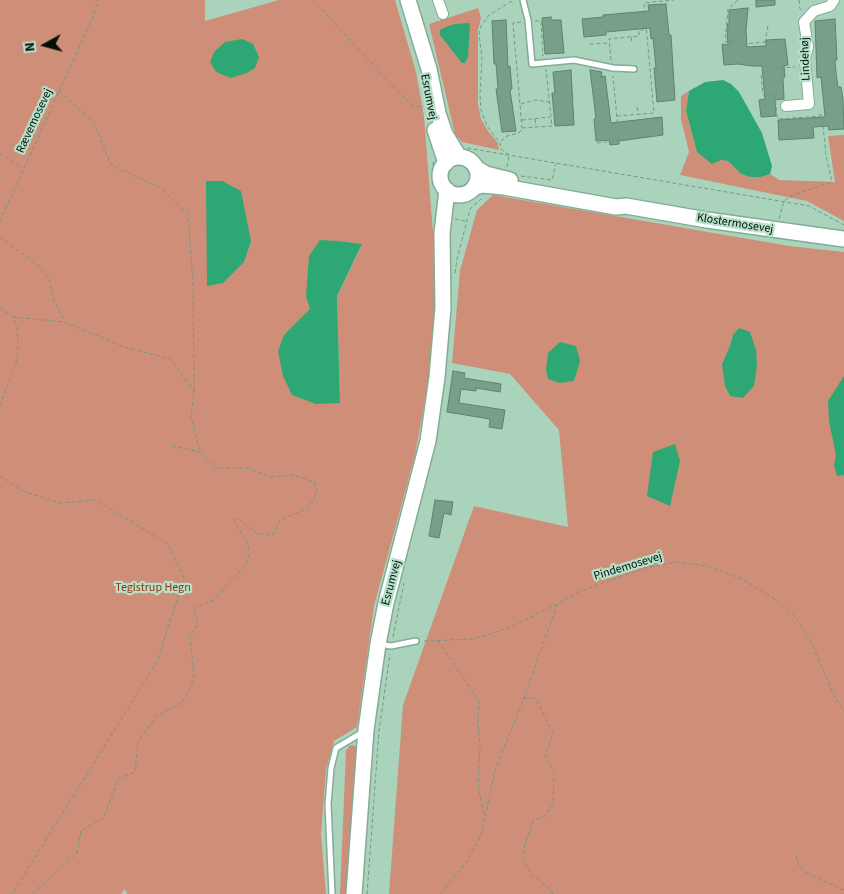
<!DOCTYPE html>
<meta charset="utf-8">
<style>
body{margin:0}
#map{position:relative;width:844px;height:894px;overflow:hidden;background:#aad3bc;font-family:"Source Sans 3",sans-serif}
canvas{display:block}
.north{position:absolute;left:20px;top:20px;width:50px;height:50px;-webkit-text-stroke:4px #b6e0c9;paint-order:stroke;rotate:263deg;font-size:14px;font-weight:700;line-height:20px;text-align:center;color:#031008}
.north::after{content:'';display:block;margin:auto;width:18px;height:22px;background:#031008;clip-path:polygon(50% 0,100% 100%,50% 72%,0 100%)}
</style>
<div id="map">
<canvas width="844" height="894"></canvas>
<div class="north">N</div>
</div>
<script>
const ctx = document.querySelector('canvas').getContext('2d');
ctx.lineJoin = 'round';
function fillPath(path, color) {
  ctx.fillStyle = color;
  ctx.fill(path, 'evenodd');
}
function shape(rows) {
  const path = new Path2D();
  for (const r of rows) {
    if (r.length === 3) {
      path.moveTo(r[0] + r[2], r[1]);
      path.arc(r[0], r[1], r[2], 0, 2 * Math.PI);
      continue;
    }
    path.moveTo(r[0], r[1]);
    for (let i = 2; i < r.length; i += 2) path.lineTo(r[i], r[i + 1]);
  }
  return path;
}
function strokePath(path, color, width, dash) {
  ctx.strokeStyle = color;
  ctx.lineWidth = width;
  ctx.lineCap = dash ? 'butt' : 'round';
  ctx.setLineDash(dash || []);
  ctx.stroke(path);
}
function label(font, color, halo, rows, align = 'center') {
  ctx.font = font + ' "Source Sans 3",sans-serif';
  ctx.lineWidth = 4.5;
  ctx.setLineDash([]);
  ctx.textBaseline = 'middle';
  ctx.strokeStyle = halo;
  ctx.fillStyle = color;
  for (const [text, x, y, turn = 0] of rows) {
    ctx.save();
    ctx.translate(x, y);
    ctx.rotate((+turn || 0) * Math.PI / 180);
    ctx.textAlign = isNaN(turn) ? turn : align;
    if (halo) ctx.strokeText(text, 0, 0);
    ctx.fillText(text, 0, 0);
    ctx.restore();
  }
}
const green = shape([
 [0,0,205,0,205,21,279,0,395,0,416,72,424,116,433,233,435,305,429,377,415,455,374,606,357,727,334,741,326,769,321,834,326,894,127,894,125,889,121,894,0,894],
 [362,245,337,296,340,403,303,318],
 [478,8,481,18,478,30,478,104,481,119,488,131,498,143,499,150,462,142,455,134,429,24],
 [689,91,686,111,697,152,721,160,728,161,741,174,750,177,761,177,770,174,779,180,835,182,828,136,844,135,844,221,807,201,680,175,689,152,681,119,681,96],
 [493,195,789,246,844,252,844,894,389,894,403,705,474,506,568,527,559,430,510,374,452,363,460,271,477,210],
 [350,745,357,746,346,894,340,894,346,751]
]);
const water = shape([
 [468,23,470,24,468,57,465,63,462,63,440,35,440,30,443,28,455,24],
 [242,39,253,44,259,57,255,68,247,73,231,78,216,72,210,62,214,52,225,42],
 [723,80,731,84,739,92,762,133,772,166,770,174,761,177,750,177,741,174,728,161,721,160,712,164,697,152,686,111,689,91,705,82],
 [222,181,241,191,251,241,244,262,223,283,207,286,206,181],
 [320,240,337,241,362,244,337,296,340,403,316,404,292,395,283,376,278,351,284,335,310,309,306,296,309,256],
 [739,328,750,332,756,350,757,366,754,386,743,398,730,396,725,386,722,364,730,346,733,335],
 [560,342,576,346,580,361,574,381,560,383,548,379,546,370,548,353],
 [844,376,844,475,837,476,834,465,836,455,829,421,828,401],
 [675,444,680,461,670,506,647,496,653,452]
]);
const building = shape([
 [756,0,775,0,775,5,756,7,756,0],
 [666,4,669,35,671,35,675,100,657,102,654,68,656,68,653,38,651,39,650,28,606,32,606,35,584,37,582,19,603,17,603,15,649,11,648,5,666,4],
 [748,8,746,30,747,47,766,46,766,40,785,39,788,65,784,66,785,77,783,78,784,99,775,100,776,116,761,117,759,100,765,99,762,66,752,66,738,64,724,65,722,44,728,45,727,31,728,31,727,24,729,24,729,10,748,8],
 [551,17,551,20,561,20,564,53,545,54,542,18,551,17],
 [835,19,837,60,835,60,836,73,838,87,841,87,843,100,844,129,829,130,828,126,813,127,814,138,779,140,778,120,824,117,825,116,821,77,817,78,815,21,835,19],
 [506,20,508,67,510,66,512,89,510,90,516,131,502,132,496,89,498,89,496,64,494,64,492,21,506,20],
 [571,70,574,125,555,126,552,93,555,93,553,72,571,70],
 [590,70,602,72,601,77,605,76,611,123,662,117,663,135,619,141,619,144,610,145,609,140,596,141,594,119,596,118,590,70],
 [453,371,465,373,464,378,501,384,500,392,476,388,476,391,461,389,459,403,505,410,502,429,489,427,490,419,447,412,453,371],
 [435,500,453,502,451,515,444,513,439,538,429,536,435,500]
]);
const path = shape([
 [313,0,404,98,413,106,424,107],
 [738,0,728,9,725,42,738,41,743,44,765,42],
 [799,0,800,9,803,11],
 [535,21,541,21,543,56],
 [521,22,513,23,522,128],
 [768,26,765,42,767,69,761,74,763,95,775,94,777,117,779,119,821,116],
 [631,37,632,43],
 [590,44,609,43],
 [611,60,609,39,639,36,639,30,645,30],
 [767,69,795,67],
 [59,91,94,123,111,165,159,187,188,214,193,282,194,390],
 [521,104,535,100,549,102],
 [637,107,638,113],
 [617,116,654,113,644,3,674,0],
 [535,119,536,126],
 [522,120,550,117],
 [501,141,507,136,519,133,522,128,552,126,546,69],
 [597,143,619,140,613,76],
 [467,148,809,206,844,225],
 [0,153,22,168],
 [509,155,501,149,500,143,487,126,481,110,480,94,482,59,479,33,481,26,489,15,514,0],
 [433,162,435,188],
 [507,167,509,155],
 [521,176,552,180,556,164],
 [455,219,466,221],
 [779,219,784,201,791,196,831,182,831,177,826,156,822,116,817,111],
 [0,221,93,17,98,0],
 [0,237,41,268,49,278,53,299,65,321],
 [455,273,457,259,470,209,481,199],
 [0,308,13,317,17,328,18,347,17,359,0,405],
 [13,317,65,322,124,347,170,359,194,391,191,417,200,452,216,468,247,468,271,477,293,475,314,482,317,490,314,499,306,509,280,520,274,534,265,535,256,533,239,519,235,519,236,524,248,545,249,554,246,564,214,600,195,608,194,611,198,624,190,636,194,678,183,702,156,717,138,741,135,772,118,779,104,817,81,831,77,853,32,894],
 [172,446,200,452],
 [0,476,25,492,60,503,96,500,168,544,184,578,157,662,12,894],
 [393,637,404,583],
 [424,641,474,639,509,628,557,604,578,592,645,568,677,562,707,566,742,579,775,599,796,618,809,638,835,697,844,711],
 [438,641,479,701,478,725,480,747,478,784,484,816],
 [525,698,534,698,538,702,553,733,545,755,554,772,553,804,545,816,533,821,524,847,524,861,531,874,551,890,553,894],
 [796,856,797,862,804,871,821,880,844,890],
 [367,894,379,731,390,654],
 [441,894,467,861,481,836,495,770,524,698,557,605]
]);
const lane = shape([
 [523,0,528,20,532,64,574,60,613,68,634,69],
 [379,644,391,646,416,641],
 [332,894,328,804,331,768,336,748,363,732]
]);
const street = shape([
 [438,0,443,14],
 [786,106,809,104,805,60,808,47,804,22,814,11,830,6,834,0]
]);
const secondary = shape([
 [408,0,429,69,438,113,445,134,459,157],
 [435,130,446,163],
 [459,176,19],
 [476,168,486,174,510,180],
 [475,187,482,185,504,187,616,207,626,206,707,220,844,239],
 [354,894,366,730,378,644,386,603,428,441,437,377,443,308,442,233,447,190]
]);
const streetNames = [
 ["Lindehøj",806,59,-92],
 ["Esrumvej",428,97,79],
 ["Rævemosevej",35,121,-65],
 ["Klostermosevej",735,224,9],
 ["Pindemosevej",628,567,-17],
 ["Esrumvej",392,583,-75]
];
const parkNames = [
 ["Teglstrup Hegn",153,588]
];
fillPath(green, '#cf8e77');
fillPath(water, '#2da874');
fillPath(building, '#779f89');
strokePath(building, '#5c836e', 1);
strokePath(lane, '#83ab95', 8);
strokePath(street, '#83ab95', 12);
strokePath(secondary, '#83ab95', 18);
strokePath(path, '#769684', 1, [4, 2.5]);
strokePath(lane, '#fff', 5);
strokePath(street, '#fff', 10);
strokePath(secondary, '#fff', 15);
label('12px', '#031008', '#b6e0c9', streetNames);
label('12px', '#8d340e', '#b6e0c9', parkNames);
</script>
